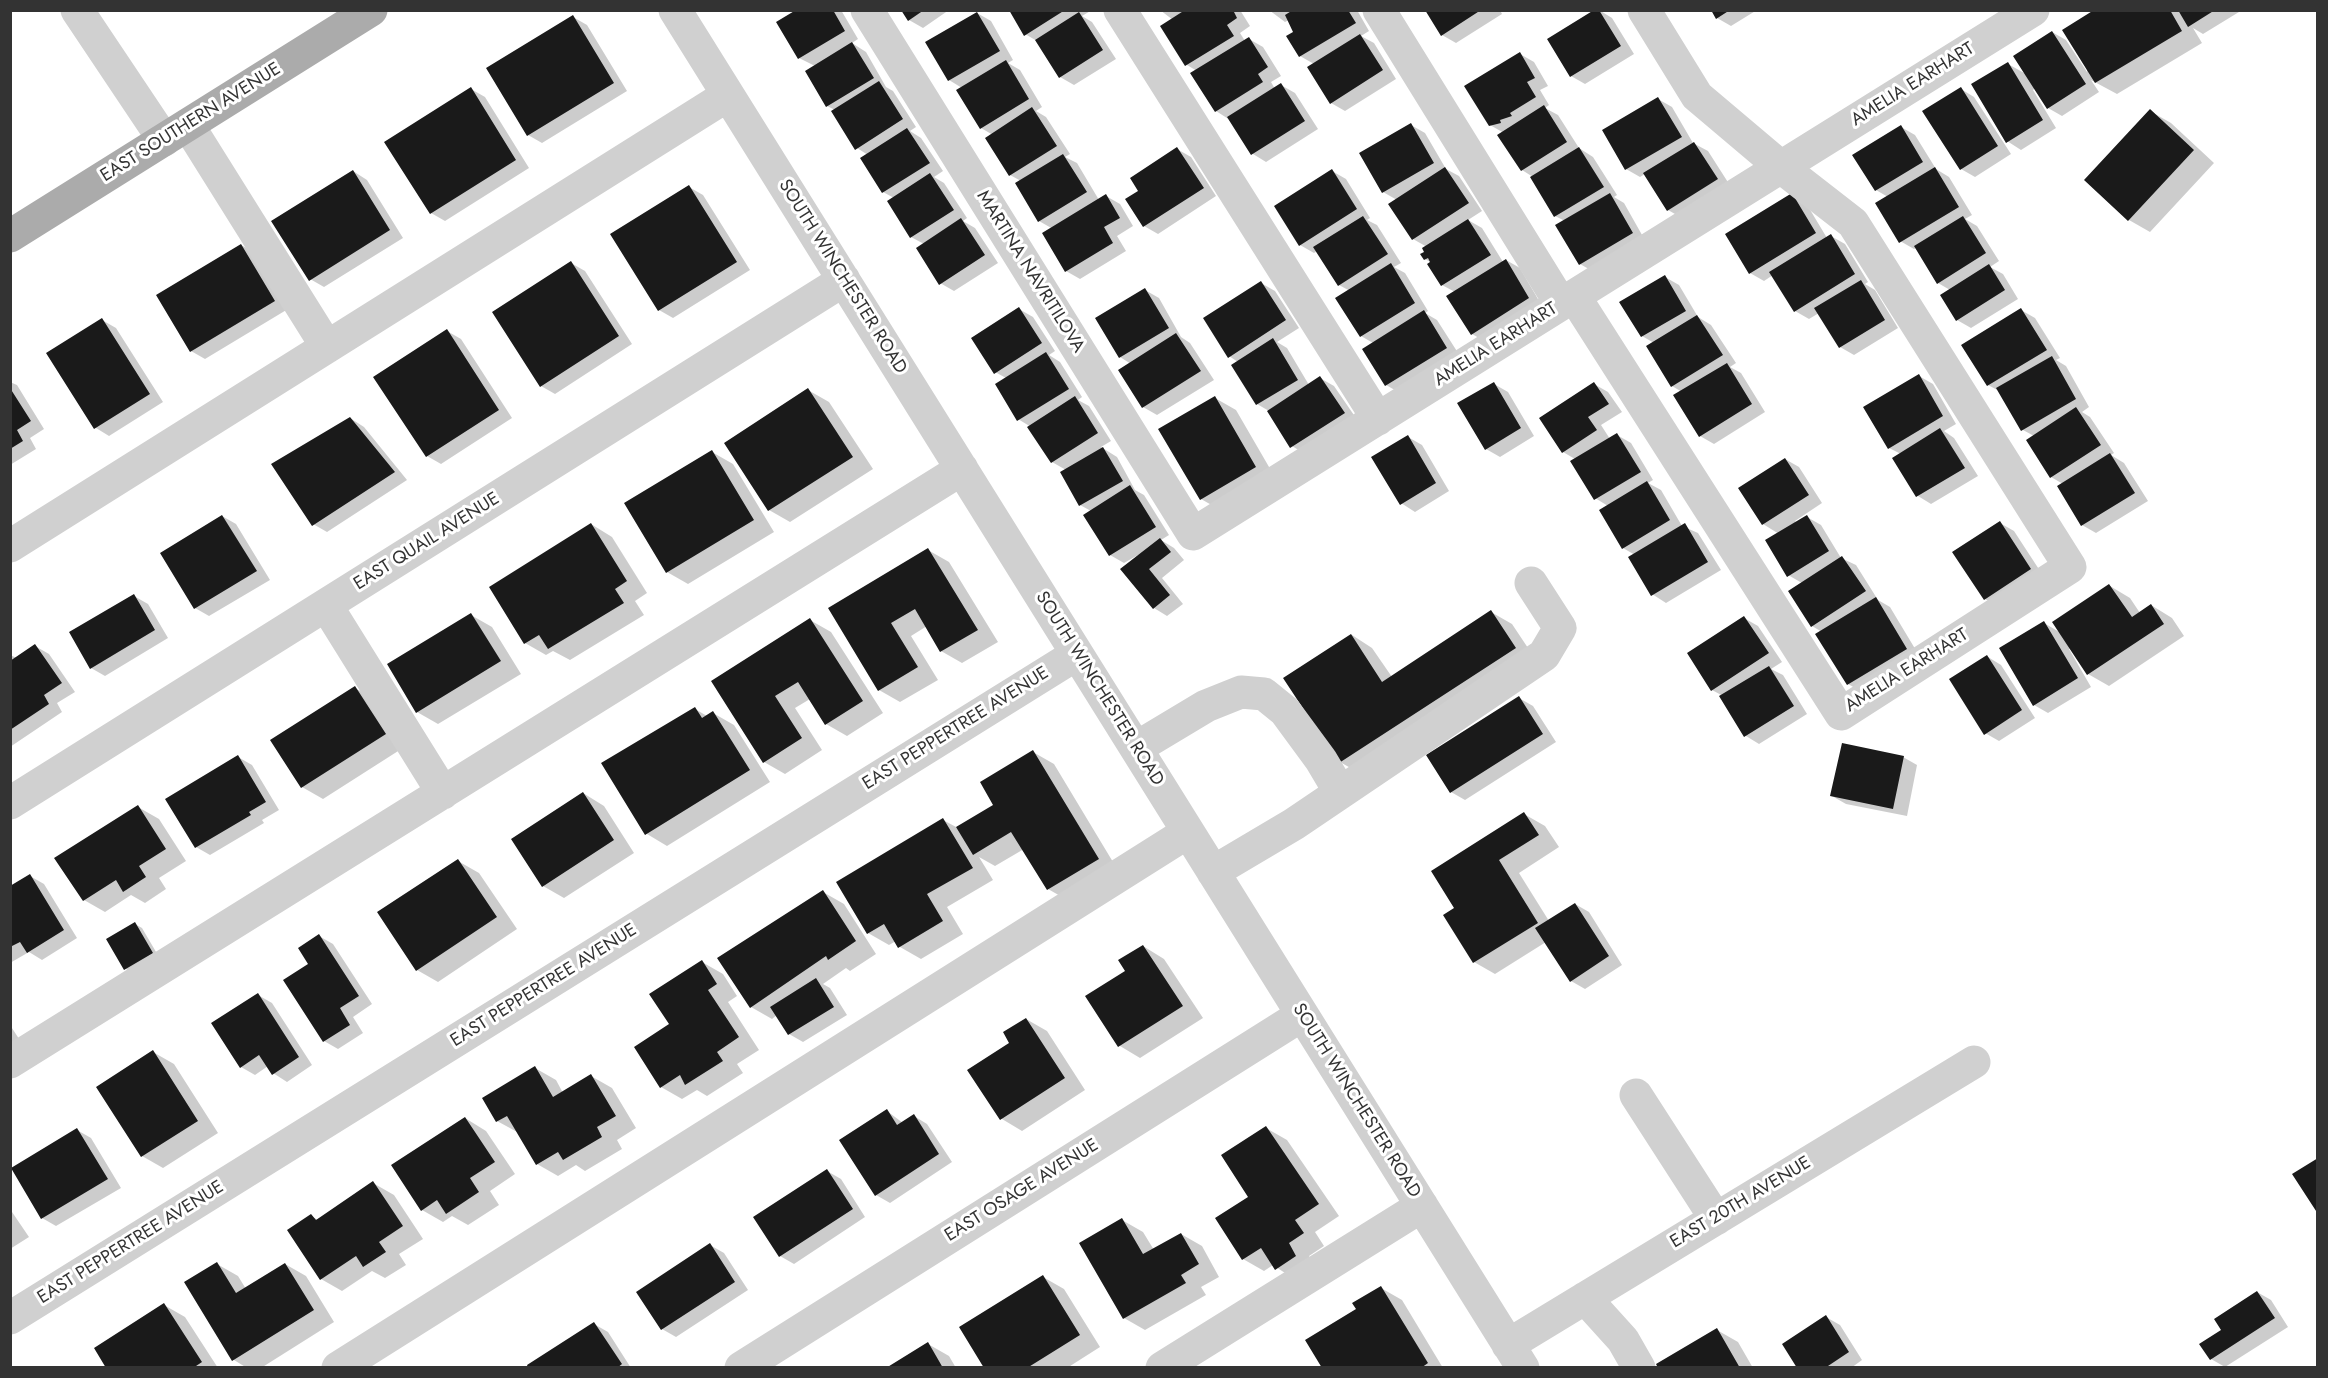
<!DOCTYPE html>
<style>
body{margin:0}
#map{position:relative;width:2328px;height:1378px;overflow:hidden;background:#fff;font-family:Jost,sans-serif}
canvas{display:block}
.frame{position:absolute;inset:0;border:12px solid #333;pointer-events:none}
</style>
<div id="map">
<canvas width="2328" height="1378"></canvas>
<div class="frame"></div>
</div>
<script>
const ctx = document.querySelector('canvas').getContext('2d');
ctx.lineJoin = 'round';
function fillPath(path, color) {
  ctx.fillStyle = color;
  ctx.fill(path, 'evenodd');
}
function shape(rows) {
  const path = new Path2D();
  for (const r of rows) {
    path.moveTo(r[0], r[1]);
    for (let i = 2; i < r.length; i += 2) path.lineTo(r[i], r[i + 1]);
  }
  return path;
}
function strokePath(path, color, width, dash) {
  ctx.strokeStyle = color;
  ctx.lineWidth = width;
  ctx.lineCap = dash ? 'butt' : 'round';
  ctx.setLineDash(dash || []);
  ctx.stroke(path);
}
function label(font, color, halo, rows, align = 'center') {
  ctx.font = font + ' Jost,sans-serif';
  ctx.lineWidth = 6;
  ctx.setLineDash([]);
  ctx.textBaseline = 'middle';
  ctx.strokeStyle = halo;
  ctx.fillStyle = color;
  for (const [text, x, y, turn = 0] of rows) {
    ctx.save();
    ctx.translate(x, y);
    ctx.rotate((+turn || 0) * Math.PI / 180);
    ctx.textAlign = isNaN(turn) ? turn : align;
    if (halo) ctx.strokeText(text, 0, 0);
    ctx.fillText(text, 0, 0);
    ctx.restore();
  }
}
const shadow = shape([
 [799,10,841,10,858,39,852,43,866,52,886,87,893,91,916,127,910,131,921,138,943,171,934,177,944,183,967,218,963,221,975,228,998,263,954,291,940,283,924,244,911,237,894,198,883,192,862,159,868,155,857,148,835,110,827,106,815,66,799,58],
 [903,10,949,10,923,28,909,20],
 [1011,10,1092,10,1082,16,1092,22,1116,59,1074,85,1060,77,1037,41,1025,34],
 [1160,10,1240,10,1250,26,1240,33,1245,41,1249,39,1263,47,1281,76,1271,82,1275,89,1281,85,1295,93,1318,129,1266,162,1253,154,1230,120,1216,111,1197,71,1187,65,1173,20],
 [1269,10,1357,10,1369,31,1361,36,1374,43,1396,79,1345,111,1331,103,1314,64,1300,56,1295,32,1289,20,1285,22],
 [1426,10,1500,10,1502,14,1456,43,1442,35],
 [1599,10,1612,18,1634,54,1585,84,1571,76],
 [1713,10,1757,10,1731,26,1717,18],
 [2097,10,2239,12,2203,34,2193,28,2202,43,2117,94,2091,80,2099,92,2062,116,2048,108,2035,88,2033,90,2056,128,2021,150,2007,141,2008,64,2026,74,2052,32,2066,40,2087,72],
 [977,13,991,21,1013,60,1008,63,1020,70,1042,107,1036,111,1046,117,1070,154,1065,157,1077,163,1099,200,1106,196,1120,204,1133,226,1117,236,1126,251,1080,279,1066,271,1044,234,1053,229,1039,221,1021,181,1010,175,993,135,981,128,962,88,949,80],
 [573,17,587,25,627,91,542,143,528,135],
 [1520,54,1534,62,1548,86,1540,90,1549,105,1545,108,1558,115,1579,148,1593,157,1617,195,1614,197,1624,203,1646,242,1594,272,1580,264,1565,221,1555,216,1533,177,1522,170,1504,133,1490,125],
 [471,89,485,97,529,168,445,221,431,213],
 [1961,89,1974,97,2011,154,1975,177,1961,169],
 [1658,99,1672,107,1693,143,1708,151,1731,187,1682,218,1668,210,1645,174,1640,177,1626,169],
 [2150,111,2171,123,2214,163,2150,232,2129,220,2086,180],
 [1411,125,1425,133,1446,169,1459,176,1482,211,1468,220,1482,228,1503,262,1506,260,1520,268,1542,306,1486,342,1472,334,1455,292,1442,285,1432,263,1425,259,1427,247,1413,239,1390,204,1397,200,1383,192],
 [1901,127,1915,135,1936,169,1949,177,1972,215,1965,219,1977,226,1999,261,1990,267,2003,274,2018,299,1971,328,1957,320,1950,290,1938,283,1916,248,1914,249,1900,241,1888,197,1876,190],
 [1177,149,1191,157,1216,196,1158,234,1144,226,1140,192],
 [353,171,367,180,403,238,324,287,310,279],
 [1332,171,1346,179,1370,218,1367,220,1377,225,1401,263,1394,267,1405,273,1428,311,1425,313,1437,320,1460,356,1400,393,1386,385,1373,343,1361,336,1337,299,1350,291,1339,285,1317,251,1314,253,1300,245],
 [689,187,703,195,750,270,673,318,659,310],
 [1792,195,1806,203,1827,238,1831,236,1845,244,1868,282,1865,284,1875,290,1898,328,1854,355,1840,347,1819,313,1809,319,1795,311,1773,275,1764,281,1750,273],
 [241,245,255,253,288,309,205,359,191,351],
 [571,263,585,271,632,344,555,394,541,386],
 [1665,277,1679,285,1698,317,1711,325,1736,363,1730,367,1741,373,1765,412,1714,444,1700,436,1682,392,1672,386,1654,343,1642,336],
 [1261,283,1275,291,1299,328,1277,342,1287,348,1309,385,1320,378,1334,386,1358,421,1305,454,1292,446,1269,411,1257,404,1238,362,1229,356],
 [1145,290,1159,298,1181,337,1190,343,1214,380,1157,415,1143,407,1120,370,1131,364,1120,357],
 [1019,309,1033,317,1055,351,1049,355,1060,362,1082,397,1078,400,1089,406,1111,441,1101,447,1117,457,1135,490,1144,495,1169,535,1161,540,1174,548,1184,560,1162,578,1183,604,1167,616,1154,608,1138,555,1124,563,1110,555,1085,515,1091,511,1080,505,1066,470,1052,462,1031,427,1018,419,1006,378,995,372],
 [2021,310,2035,318,2060,358,2056,360,2066,366,2089,407,2082,412,2090,417,2114,453,2111,455,2124,463,2148,501,2096,533,2082,525,2063,484,2051,477,2034,436,2023,430,2001,392,1988,385],
 [102,320,116,328,163,402,109,436,96,428],
 [447,331,461,339,512,418,441,464,427,456],
 [1919,376,1933,384,1956,424,1944,431,1954,438,1978,476,1931,504,1918,496,1901,454,1889,448],
 [10,382,17,385,44,429,30,438,36,449,10,465],
 [1494,384,1508,392,1534,436,1500,457,1486,449],
 [1594,384,1608,392,1622,412,1601,425,1610,439,1617,435,1631,443,1653,480,1648,483,1661,490,1682,526,1698,533,1721,570,1666,603,1652,594,1635,555,1623,548,1608,506,1595,498,1575,459,1563,452],
 [808,390,829,402,873,469,790,522,769,510,726,443],
 [1215,398,1236,410,1276,479,1222,511,1201,499],
 [350,418,364,427,407,480,327,532,313,524],
 [1408,437,1422,445,1449,491,1415,512,1401,503],
 [712,452,733,464,774,532,688,584,667,572],
 [1785,459,1799,467,1822,503,1795,521,1797,523,1807,517,1821,525,1841,558,1856,565,1878,600,1890,607,1920,657,1862,692,1848,684,1822,632,1812,626,1802,583,1788,575,1779,534,1763,524,1740,488],
 [222,516,236,524,270,580,209,616,195,608],
 [2000,523,2014,531,2044,577,1999,607,1985,599],
 [591,524,612,537,647,593,635,601,644,615,570,660,553,651,546,655,525,643],
 [928,550,949,562,998,642,962,663,941,651,927,626,911,636,938,680,900,702,879,690,830,609],
 [2110,586,2130,598,2140,613,2151,605,2172,618,2184,636,2109,686,2088,674,2071,648,2069,649,2091,687,2048,713,2034,705,2044,623,2061,633],
 [134,596,148,604,168,638,105,676,91,668],
 [1491,612,1512,624,1536,660,1361,774,1340,762,1352,635,1372,648,1392,677],
 [471,615,492,627,521,674,438,724,417,712],
 [1744,618,1758,626,1782,662,1771,669,1783,675,1807,714,1759,744,1746,736,1723,696,1712,690],
 [810,620,831,632,883,713,847,736,826,724,810,699,795,708,822,750,785,774,764,762,713,681],
 [35,646,49,654,75,692,57,703,62,712,10,747,10,655,17,658],
 [1988,657,2001,665,2035,718,1999,741,1985,733],
 [355,688,376,700,406,746,323,799,302,787],
 [1519,698,1533,706,1556,742,1465,800,1451,792],
 [695,709,707,716,713,713,734,725,770,782,667,846,647,834],
 [1033,752,1054,764,1119,872,1069,901,1048,889,1024,849,995,866,979,857,993,880,947,907,963,934,921,959,900,947,896,941,889,945,868,933,943,820,958,828,995,805],
 [238,757,252,765,279,810,262,820,264,823,210,855,196,847],
 [1903,757,1917,765,1907,816,1846,804,1832,796],
 [583,793,604,806,634,853,564,898,543,886],
 [138,807,159,819,186,861,159,878,166,889,145,903,131,895,105,912,84,900],
 [1524,814,1545,826,1559,847,1519,873,1549,921,1575,904,1589,912,1622,965,1585,989,1571,981,1546,942,1495,974,1474,962,1445,915,1456,908],
 [458,861,479,873,517,929,438,982,417,970],
 [30,876,44,884,77,938,42,960,29,952,10,963,10,888],
 [823,892,844,904,876,954,850,971,846,968,823,984,830,988,847,1015,803,1042,789,1034,777,1015,772,1019,751,1007],
 [135,924,142,928,159,957,132,973,126,969],
 [319,936,333,944,372,1004,353,1017,363,1033,338,1049,324,1041,310,964],
 [1143,946,1164,959,1203,1018,1140,1058,1120,1046,1088,997,1127,971],
 [702,962,723,974,737,996,728,1002,759,1050,737,1064,743,1073,707,1096,697,1090,682,1099,661,1087,671,1025],
 [258,995,272,1003,312,1065,287,1082,273,1073,268,1066,255,1075,241,1067],
 [1026,1019,1047,1031,1085,1090,1022,1131,1002,1119,969,1070,1011,1043],
 [10,1025,23,1045,10,1053],
 [153,1052,174,1064,218,1133,163,1168,142,1156,98,1088],
 [535,1068,556,1080,563,1093,591,1076,612,1088,636,1128,617,1140,622,1149,585,1171,576,1165,558,1176,537,1164,519,1133,497,1121],
 [887,1111,903,1123,914,1116,927,1124,952,1162,890,1203,876,1195],
 [465,1118,486,1131,515,1174,490,1191,499,1205,468,1225,452,1216,443,1222,422,1210],
 [1266,1128,1287,1140,1339,1216,1315,1232,1324,1246,1309,1256,1316,1268,1297,1281,1273,1265,1264,1271,1243,1259,1250,1197],
 [77,1130,91,1138,121,1188,56,1226,42,1218],
 [827,1171,841,1179,865,1217,794,1264,780,1256],
 [373,1183,394,1195,423,1239,399,1254,406,1265,385,1278,372,1271,342,1291,321,1279,311,1216,318,1220],
 [10,1209,29,1237,10,1249],
 [1122,1220,1143,1232,1154,1250,1181,1234,1202,1246,1219,1277,1201,1287,1206,1295,1145,1330,1124,1318],
 [710,1245,724,1253,748,1290,676,1337,662,1329],
 [217,1264,238,1276,246,1289,285,1264,306,1276,334,1322,261,1368,247,1368,234,1360],
 [1043,1277,1064,1289,1100,1347,1067,1368,986,1368],
 [1381,1288,1402,1300,1443,1368,1324,1368,1358,1310],
 [2257,1292,2271,1300,2288,1327,2225,1367,2211,1359,2223,1331],
 [164,1305,185,1317,218,1368,108,1368],
 [1826,1317,1840,1325,1862,1360,1851,1368,1798,1368],
 [594,1324,608,1332,631,1368,530,1368],
 [1717,1330,1738,1342,1753,1368,1660,1368],
 [928,1344,949,1356,956,1368,889,1368]
]);
const building = shape([
 [796,10,833,10,845,31,798,59,776,22],
 [901,10,924,10,908,21],
 [1009,10,1065,10,1024,36],
 [1185,10,1233,10,1237,18,1227,25,1234,36,1185,66,1160,26],
 [1293,10,1348,10,1356,23,1299,57,1286,36,1293,32,1285,15],
 [1425,10,1481,10,1441,36],
 [1594,10,1599,10,1621,46,1570,77,1547,39],
 [1711,10,1730,10,1716,19],
 [2094,10,2170,10,2182,31,2095,83,2062,30],
 [2178,10,2215,10,2188,27],
 [977,12,1000,51,948,81,925,42],
 [1079,12,1103,50,1059,78,1035,40],
 [573,15,614,83,527,136,486,68],
 [2052,31,2086,84,2047,109,2013,56],
 [1360,34,1383,70,1330,104,1307,67],
 [1249,37,1268,67,1258,74,1263,82,1215,112,1190,73],
 [852,42,874,78,826,107,805,71],
 [1520,52,1535,78,1527,82,1536,97,1510,113,1512,116,1500,120,1501,123,1489,126,1464,86],
 [1006,60,1029,99,980,129,956,90],
 [2008,62,2043,120,2006,143,1971,84],
 [879,81,903,119,855,150,831,111],
 [1281,83,1305,121,1251,155,1227,117],
 [471,87,516,160,430,214,384,142],
 [1961,87,1998,146,1960,170,1922,111],
 [1658,97,1682,137,1625,170,1602,130],
 [1544,105,1567,142,1521,171,1497,135],
 [1032,107,1057,146,1009,176,985,138],
 [2150,109,2194,150,2128,221,2084,180],
 [1411,123,1434,163,1382,193,1359,153],
 [1901,125,1923,162,1875,191,1852,155],
 [907,128,930,163,882,193,860,158],
 [1694,142,1718,179,1667,211,1643,173],
 [1177,147,1204,188,1143,227,1125,199,1138,191,1130,178],
 [1579,147,1604,187,1554,217,1530,177],
 [1063,154,1087,192,1038,222,1015,183],
 [1445,167,1469,203,1412,240,1388,204],
 [1935,167,1959,207,1899,243,1875,203],
 [1332,169,1357,209,1299,246,1274,206],
 [353,170,390,230,309,281,271,221],
 [930,173,954,210,910,238,887,201],
 [689,185,737,262,658,311,610,234],
 [1610,193,1633,233,1579,265,1555,225],
 [1792,193,1816,233,1749,274,1725,234],
 [1106,194,1120,218,1104,227,1113,243,1065,272,1042,233],
 [1363,216,1388,254,1338,286,1313,247],
 [1963,216,1986,253,1937,284,1914,246],
 [961,218,985,255,939,285,916,248],
 [1468,219,1491,255,1441,286,1427,264,1430,262,1428,258,1424,260,1420,254,1424,252,1422,248],
 [1831,234,1855,274,1794,312,1769,272],
 [241,244,275,301,190,352,156,295],
 [1506,259,1529,298,1471,335,1446,296],
 [571,261,619,336,540,387,492,312],
 [1391,263,1415,303,1360,337,1335,298],
 [1989,264,2005,290,1956,321,1940,295],
 [1665,275,1686,311,1641,337,1619,302],
 [1861,280,1885,320,1839,348,1814,308],
 [1261,281,1286,320,1228,358,1203,318],
 [1145,288,1169,328,1119,358,1095,318],
 [1019,307,1042,343,994,374,971,338],
 [2021,308,2047,350,1987,386,1961,345],
 [1424,310,1447,348,1385,386,1362,349],
 [1697,315,1723,355,1671,387,1646,346],
 [102,318,150,394,94,429,46,353],
 [447,329,499,410,426,457,373,377],
 [1176,333,1201,371,1142,408,1118,370],
 [1273,338,1298,380,1256,405,1231,365],
 [1046,352,1069,389,1017,421,995,384],
 [2052,356,2076,399,2021,431,1996,388],
 [1727,363,1752,404,1699,437,1673,395],
 [1919,374,1943,416,1888,449,1863,407],
 [1320,376,1345,413,1290,448,1267,411],
 [1494,382,1521,428,1485,450,1457,403],
 [1594,382,1609,404,1588,417,1597,430,1562,453,1539,418],
 [10,388,31,421,17,430,23,441,10,449],
 [808,388,853,457,768,511,724,443],
 [1075,396,1098,433,1051,463,1027,427],
 [1215,396,1256,467,1200,500,1158,429],
 [2076,407,2101,445,2050,478,2026,440],
 [350,417,395,472,312,526,271,464],
 [1940,428,1965,468,1916,497,1892,458],
 [1617,433,1641,472,1594,500,1570,461],
 [1408,435,1436,483,1400,505,1371,457],
 [1103,447,1123,481,1079,506,1060,472],
 [712,450,754,520,666,573,624,503],
 [2110,453,2135,493,2081,526,2057,486],
 [1785,458,1809,495,1762,525,1738,488],
 [1647,481,1670,520,1622,549,1599,510],
 [1130,485,1156,527,1109,556,1083,515],
 [222,515,257,571,194,609,160,553],
 [1807,515,1829,551,1787,577,1765,540],
 [2000,521,2031,569,1984,600,1952,552],
 [591,523,627,581,615,589,624,603,548,649,539,635,524,644,489,587],
 [1685,523,1708,562,1651,596,1628,557],
 [1160,538,1171,552,1149,569,1170,595,1153,609,1120,569],
 [928,548,978,630,940,652,915,609,891,623,918,667,878,691,828,608],
 [1842,556,1866,591,1811,627,1788,591],
 [2109,584,2132,617,2151,604,2164,624,2087,675,2052,622],
 [134,594,155,630,90,669,69,632],
 [1876,597,1907,649,1847,685,1815,634],
 [1491,610,1516,648,1339,763,1283,678,1351,634,1382,682],
 [471,613,501,661,416,713,387,664],
 [1744,616,1769,653,1711,691,1687,653],
 [810,618,863,701,825,725,798,682,775,696,802,738,763,763,711,681],
 [2044,621,2078,678,2033,706,1999,648],
 [35,644,62,683,44,695,49,704,10,730,10,661],
 [1987,655,2022,710,1984,735,1949,679],
 [1769,666,1794,706,1744,737,1719,696],
 [355,686,386,734,301,788,270,740],
 [1519,696,1543,734,1450,793,1426,755],
 [695,707,702,718,713,711,750,770,645,835,601,763],
 [1842,743,1904,756,1893,809,1830,796],
 [1033,750,1099,859,1047,890,1011,832,973,855,956,827,993,805,980,782],
 [238,755,266,802,249,812,251,815,195,848,165,799],
 [583,792,614,840,542,887,511,839],
 [138,805,166,849,139,866,146,877,123,892,116,880,83,901,54,858],
 [1524,812,1539,835,1499,860,1538,923,1473,963,1443,915,1454,908,1431,871],
 [943,818,973,868,927,894,943,921,898,948,884,924,867,934,836,882],
 [458,859,497,917,416,971,377,912],
 [30,874,64,930,27,953,20,942,10,947,10,886],
 [823,890,856,941,828,960,826,956,750,1008,717,958],
 [1575,903,1609,956,1570,982,1535,928],
 [135,922,153,953,124,970,106,939],
 [319,934,359,996,340,1008,350,1025,323,1042,283,980,308,964,298,948],
 [1143,945,1183,1006,1118,1047,1085,996,1125,971,1118,960],
 [702,960,717,984,708,990,739,1037,717,1052,723,1061,685,1085,680,1075,660,1088,634,1047,669,1024,649,994],
 [816,978,834,1007,788,1035,770,1007],
 [258,993,299,1057,272,1075,259,1055,240,1068,211,1023],
 [1026,1018,1065,1078,1000,1120,967,1070,1009,1043,1003,1032],
 [153,1050,198,1121,141,1157,96,1087],
 [535,1066,553,1097,591,1074,616,1116,597,1127,602,1137,563,1160,558,1152,536,1165,507,1116,496,1122,482,1098],
 [887,1109,897,1125,914,1114,939,1154,875,1196,839,1140],
 [465,1117,495,1162,470,1178,479,1192,446,1214,437,1200,421,1211,391,1165],
 [1266,1126,1319,1204,1295,1220,1304,1233,1289,1243,1296,1256,1275,1270,1261,1248,1242,1260,1215,1218,1248,1197,1221,1155],
 [77,1128,108,1179,41,1219,11,1168],
 [2318,1158,2318,1214,2292,1174],
 [827,1169,853,1209,779,1257,753,1217],
 [373,1181,403,1226,379,1242,386,1252,363,1267,356,1256,320,1280,287,1230,311,1214,316,1220],
 [1122,1218,1143,1254,1181,1233,1199,1264,1181,1275,1186,1283,1123,1319,1079,1243],
 [710,1243,735,1282,661,1330,636,1292],
 [217,1262,236,1293,285,1263,314,1310,232,1361,184,1282],
 [1043,1275,1080,1335,1027,1368,984,1368,959,1327],
 [1381,1286,1428,1363,1421,1368,1322,1368,1305,1340,1356,1309,1352,1303],
 [2257,1291,2275,1318,2210,1360,2199,1344,2221,1330,2214,1319],
 [164,1303,202,1362,193,1368,106,1368,94,1348],
 [1826,1315,1849,1352,1825,1368,1797,1368,1782,1344],
 [594,1322,622,1364,617,1368,528,1368,527,1365],
 [1717,1328,1740,1368,1658,1368,1656,1364],
 [928,1342,943,1368,886,1368]
]);
const minor = shape([
 [77,10,164,140],
 [675,10,1523,1368],
 [867,10,1193,534,1574,296,1841,714,2070,567,1853,223,1781,167,2033,10],
 [1120,10,1378,419],
 [1379,10,1561,304],
 [188,125,327,347],
 [1574,296,1781,167,1697,96,1644,10],
 [10,546,728,95],
 [326,605,443,793],
 [1136,748,1206,706,1241,692,1264,694,1285,711,1321,760,1340,792],
 [10,803,844,280],
 [1213,872,1294,824,1544,655,1560,628,1531,583],
 [10,1062,962,469],
 [1636,1095,1716,1219],
 [1585,1298,1623,1340,1639,1368],
 [10,1318,1077,654],
 [1508,1345,1974,1062],
 [338,1368,1188,832],
 [741,1368,1302,1015],
 [1162,1368,1422,1206]
]);
const major = shape([
 [10,236,371,10]
]);
const streetNames = [
 ["AMELIA EARHART",1913,85,-32],
 ["EAST SOUTHERN AVENUE",191,123,-32],
 ["MARTINA NAVRITILOVA",1030,272,58],
 ["SOUTH WINCHESTER ROAD",842,277,58],
 ["AMELIA EARHART",1496,345,-32],
 ["EAST QUAIL AVENUE",427,542,-32],
 ["AMELIA EARHART",1907,671,-32],
 ["SOUTH WINCHESTER ROAD",1099,689,58],
 ["EAST PEPPERTREE AVENUE",956,729,-32],
 ["EAST PEPPERTREE AVENUE",544,986,-32],
 ["SOUTH WINCHESTER ROAD",1356,1101,58],
 ["EAST OSAGE AVENUE",1022,1191,-32],
 ["EAST 20TH AVENUE",1741,1203,-31],
 ["EAST PEPPERTREE AVENUE",131,1243,-32]
];
fillPath(shadow, '#0003');
fillPath(building, '#1a1a1a');
strokePath(minor, '#d0d0d0', 33);
strokePath(major, '#ababab', 33);
label('18px', '#333', '#fff', streetNames);
</script>
